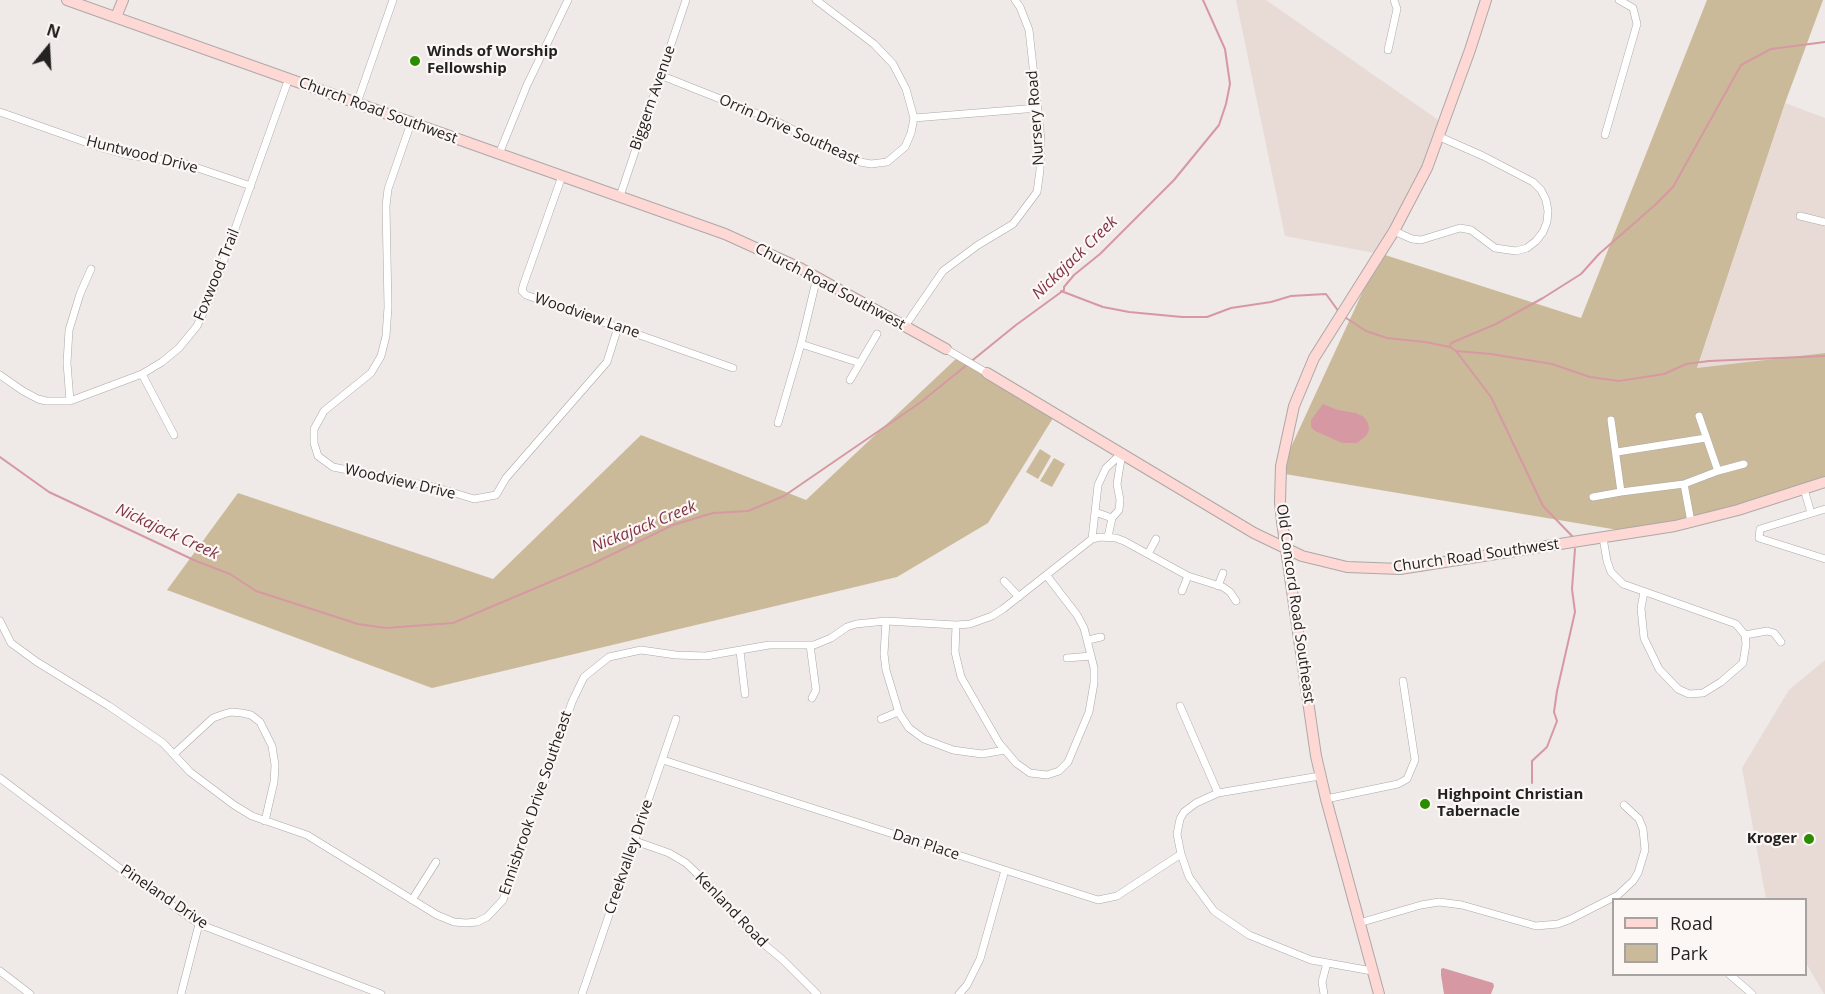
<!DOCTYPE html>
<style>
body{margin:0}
#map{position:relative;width:1825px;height:994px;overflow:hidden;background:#efe9e7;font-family:"Open Sans",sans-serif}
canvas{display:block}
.legend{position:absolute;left:1612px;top:898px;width:195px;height:78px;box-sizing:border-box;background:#fcf7f4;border:2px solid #a6a2a0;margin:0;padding:8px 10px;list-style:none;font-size:18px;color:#242221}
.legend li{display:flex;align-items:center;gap:12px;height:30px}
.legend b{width:30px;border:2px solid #a6a2a0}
.north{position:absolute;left:18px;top:18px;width:60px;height:60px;-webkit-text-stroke:4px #fcf7f4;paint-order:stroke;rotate:18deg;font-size:16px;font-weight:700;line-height:24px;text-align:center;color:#242221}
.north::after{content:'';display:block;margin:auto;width:21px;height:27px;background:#242221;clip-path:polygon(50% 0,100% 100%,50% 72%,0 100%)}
</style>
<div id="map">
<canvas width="1825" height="994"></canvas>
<ul class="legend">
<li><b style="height:8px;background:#fdd8d4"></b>Road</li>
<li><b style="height:16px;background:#cbba99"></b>Park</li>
</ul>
<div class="north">N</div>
</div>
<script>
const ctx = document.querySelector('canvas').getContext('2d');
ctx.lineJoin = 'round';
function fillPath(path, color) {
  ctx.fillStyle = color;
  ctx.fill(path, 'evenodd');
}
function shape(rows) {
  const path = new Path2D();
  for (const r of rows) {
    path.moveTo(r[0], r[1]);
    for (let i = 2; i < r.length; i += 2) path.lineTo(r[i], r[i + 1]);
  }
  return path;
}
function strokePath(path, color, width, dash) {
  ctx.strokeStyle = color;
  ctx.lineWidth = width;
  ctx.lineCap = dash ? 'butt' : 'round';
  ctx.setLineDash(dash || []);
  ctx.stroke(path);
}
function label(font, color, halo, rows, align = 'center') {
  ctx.font = font + ' "Open Sans",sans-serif';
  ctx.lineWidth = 4.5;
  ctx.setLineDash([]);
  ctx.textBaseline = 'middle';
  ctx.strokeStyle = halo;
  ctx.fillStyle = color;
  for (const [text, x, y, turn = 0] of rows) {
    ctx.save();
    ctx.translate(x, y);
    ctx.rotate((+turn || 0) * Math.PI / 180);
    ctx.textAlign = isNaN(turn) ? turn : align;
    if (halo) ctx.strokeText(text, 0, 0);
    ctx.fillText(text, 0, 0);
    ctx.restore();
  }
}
const built = shape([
 [1236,0,1266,0,1444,124,1385,255,1285,236],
 [1785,103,1825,118,1825,353,1697,369],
 [1825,660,1825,994,1824,994,1806,963,1806,900,1766,899,1742,768,1789,690]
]);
const green = shape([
 [1707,0,1823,0,1785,103,1697,368,1825,353,1825,484,1723,514,1624,531,1279,473,1375,265,1385,255,1581,318],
 [958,357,1058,410,988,523,897,577,432,688,167,590,238,493,493,579,641,435,806,500],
 [1040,449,1051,456,1038,479,1026,472],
 [1054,458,1065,464,1052,487,1040,481]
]);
const water = shape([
 [1323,404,1338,410,1356,413,1364,417,1368,423,1369,430,1366,436,1357,443,1342,443,1315,431,1311,427,1311,420],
 [1443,968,1493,983,1494,986,1491,994,1444,994,1441,975,1441,969]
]);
const stream = shape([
 [1061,291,1103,307,1129,312,1182,317,1207,317,1231,308,1271,302,1291,296,1326,294,1339,312],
 [1343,316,1366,331,1387,338,1425,342,1450,347,1456,351,1491,397,1543,506,1573,537],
 [1450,347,1451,343,1496,324,1543,298,1581,274,1599,254,1655,205,1673,187,1741,65,1771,49,1825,42],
 [1456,351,1491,354,1552,364,1590,377,1619,381,1664,374,1686,364,1709,361,1825,356],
 [0,457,49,492,196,561,230,574,256,591,358,624,386,628,453,623,590,565,673,525,713,513,748,511,784,496,921,402,1016,325,1064,290,1064,287,1074,275,1100,254,1174,180,1219,125,1226,104,1230,84,1225,49,1203,0],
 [1532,783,1532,761,1547,747,1557,721,1554,712,1557,691,1575,612,1572,589,1575,549]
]);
const street = shape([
 [1388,50,1397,9,1394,0],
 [660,75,778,122,855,161,871,164,887,162,905,147,911,133,914,118,906,89,893,64,874,44,816,0],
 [357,103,393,0],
 [0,112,102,148,128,155,180,162,251,186],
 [914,118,1038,108],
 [411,123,388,189,386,206,388,307,386,336,381,356,371,373,324,411,314,429,314,443,318,456,333,467,438,488,474,499,496,495,506,478,607,362,618,327],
 [1605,135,1637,24,1633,8,1619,0],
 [499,154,527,85,568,0],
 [562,176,523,286,522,291,526,295,733,368],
 [620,196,686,0],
 [1800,216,1825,222],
 [1394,231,1412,239,1421,240,1460,228,1471,230,1495,248,1516,251,1527,248,1536,241,1543,232,1547,222,1548,211,1546,200,1541,190,1533,182,1483,156,1440,137],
 [905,326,943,271,978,245,1013,224,1037,192,1040,170,1041,140,1029,30,1020,7,1015,0],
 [801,344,860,363],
 [946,349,987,373],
 [142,374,174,435],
 [0,375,23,391,38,399,46,401,70,401,142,374,162,362,179,348,197,326,211,296,289,78],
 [850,380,877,334],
 [70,401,67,363,69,330,80,294,91,269],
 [1699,416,1718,471],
 [1611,420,1621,492],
 [778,423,801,344,817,277],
 [1617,452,1706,438],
 [1684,484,1691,522],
 [1804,489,1811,513],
 [1593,497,1621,492,1684,484,1718,471,1744,464],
 [1825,509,1760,529,1759,538,1825,559],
 [1095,512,1112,518],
 [1108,537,1112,518,1119,510,1120,500,1117,484,1122,453],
 [1603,538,1607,561,1611,572,1623,584,1736,624,1745,635,1746,644,1743,663,1721,682,1703,693,1689,694,1678,689,1659,669,1644,638,1641,608,1644,592],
 [1092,539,1098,485,1106,468,1122,453],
 [1148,554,1156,539],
 [1004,581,1019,597],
 [1218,586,1223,573],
 [1182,591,1188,576],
 [0,621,11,643,37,662,109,706,163,743,190,772,234,805,252,816,307,835,437,915,454,922,466,923,477,922,487,917,503,900,572,702,584,677,609,657,641,650,676,655,706,656,769,645,814,645,831,638,847,627,856,624,886,621,956,625,970,624,992,616,1003,609,1092,539,1100,537,1116,538,1124,541,1188,576,1223,587,1230,592,1236,601],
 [886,621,884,654,886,670,899,713,909,728,924,739,953,750,982,754,1005,750],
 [956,625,955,652,961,677,999,743,1016,763,1030,773,1047,775,1059,771,1068,762,1089,712,1094,683,1094,668,1084,628,1077,615,1047,576],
 [1745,635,1767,631,1774,633,1781,642],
 [1088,640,1101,637],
 [810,645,816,690,812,698],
 [740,651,745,694],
 [1067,658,1091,656],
 [1180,706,1218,793],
 [881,719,898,712],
 [174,754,213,718,224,714,231,712,242,713,251,715,260,722,272,746,275,765,274,782,265,821],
 [663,760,1098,900,1117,896,1181,854],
 [1320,776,1218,793,1196,803,1184,812,1180,819,1177,834,1181,854,1189,877,1214,911,1249,935,1311,960,1372,971],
 [0,778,130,876,199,924,381,994],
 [1326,799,1398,784,1407,779,1415,760,1403,681],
 [635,841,669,853,686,863,709,885,747,930,783,960,817,994],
 [412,900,436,862],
 [1359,923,1421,905,1439,902,1462,905,1536,926,1558,924,1571,919,1618,895,1633,881,1638,873,1645,850,1643,829,1639,819,1624,805],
 [0,971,30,994],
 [1729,974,1752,994],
 [181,994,199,924],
 [582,994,676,719],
 [959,994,967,985,980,959,1005,870],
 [1324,994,1322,982,1327,963]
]);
const secondary = shape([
 [67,0,725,234,800,268,946,349],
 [116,17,123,0],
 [987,373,1254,533,1302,556,1347,567,1400,569,1675,526,1738,510,1825,482],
 [1379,994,1326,799,1316,756,1282,522,1280,502,1281,466,1294,406,1314,358,1394,231,1427,168,1470,50,1486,0]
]);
const markers = [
 [415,61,6,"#2b8c00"],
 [1425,804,6,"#2b8c00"],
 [1809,839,6,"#2b8c00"]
];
const poiNames = [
 ["Winds of Worship",427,52],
 ["Fellowship",427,69],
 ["Highpoint Christian",1437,795],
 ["Tabernacle",1437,812],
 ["Kroger",1797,839,"right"]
];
const streetNames = [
 ["Biggern Avenue",653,98,-71],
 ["Church Road Southwest",378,111,20],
 ["Nursery Road",1036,118,-94],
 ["Orrin Drive Southeast",789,130,24],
 ["Huntwood Drive",142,155,14],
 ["Foxwood Trail",217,275,-68],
 ["Church Road Southwest",830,287,28],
 ["Woodview Lane",587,316,19],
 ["Woodview Drive",400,482,13],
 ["Church Road Southwest",1476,556,-8],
 ["Old Concord Road Southeast",1295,604,82],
 ["Ennisbrook Drive Southeast",536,803,-71],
 ["Dan Place",926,845,18],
 ["Creekvalley Drive",629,857,-71],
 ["Pineland Drive",164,897,34],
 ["Kenland Road",731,910,46]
];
const waterNames = [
 ["Nickajack Creek",1075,258,-44],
 ["Nickajack Creek",644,527,-22],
 ["Nickajack Creek",167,532,25]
];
fillPath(built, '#e8dbd6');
fillPath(green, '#cbba99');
fillPath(water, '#d699a3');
strokePath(stream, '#d699a3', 2);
strokePath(street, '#ada8a6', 8);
strokePath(secondary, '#ada8a6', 12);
strokePath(street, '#fff', 7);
strokePath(secondary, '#fdd8d4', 10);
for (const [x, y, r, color] of markers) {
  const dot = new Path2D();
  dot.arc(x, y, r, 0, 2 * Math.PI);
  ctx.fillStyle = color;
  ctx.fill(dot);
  strokePath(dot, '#fcf7f4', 2);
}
label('bold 15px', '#242221', '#fcf7f4', poiNames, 'left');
label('15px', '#242221', '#fcf7f4', streetNames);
label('italic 16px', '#7f3545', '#fcf7f4', waterNames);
</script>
